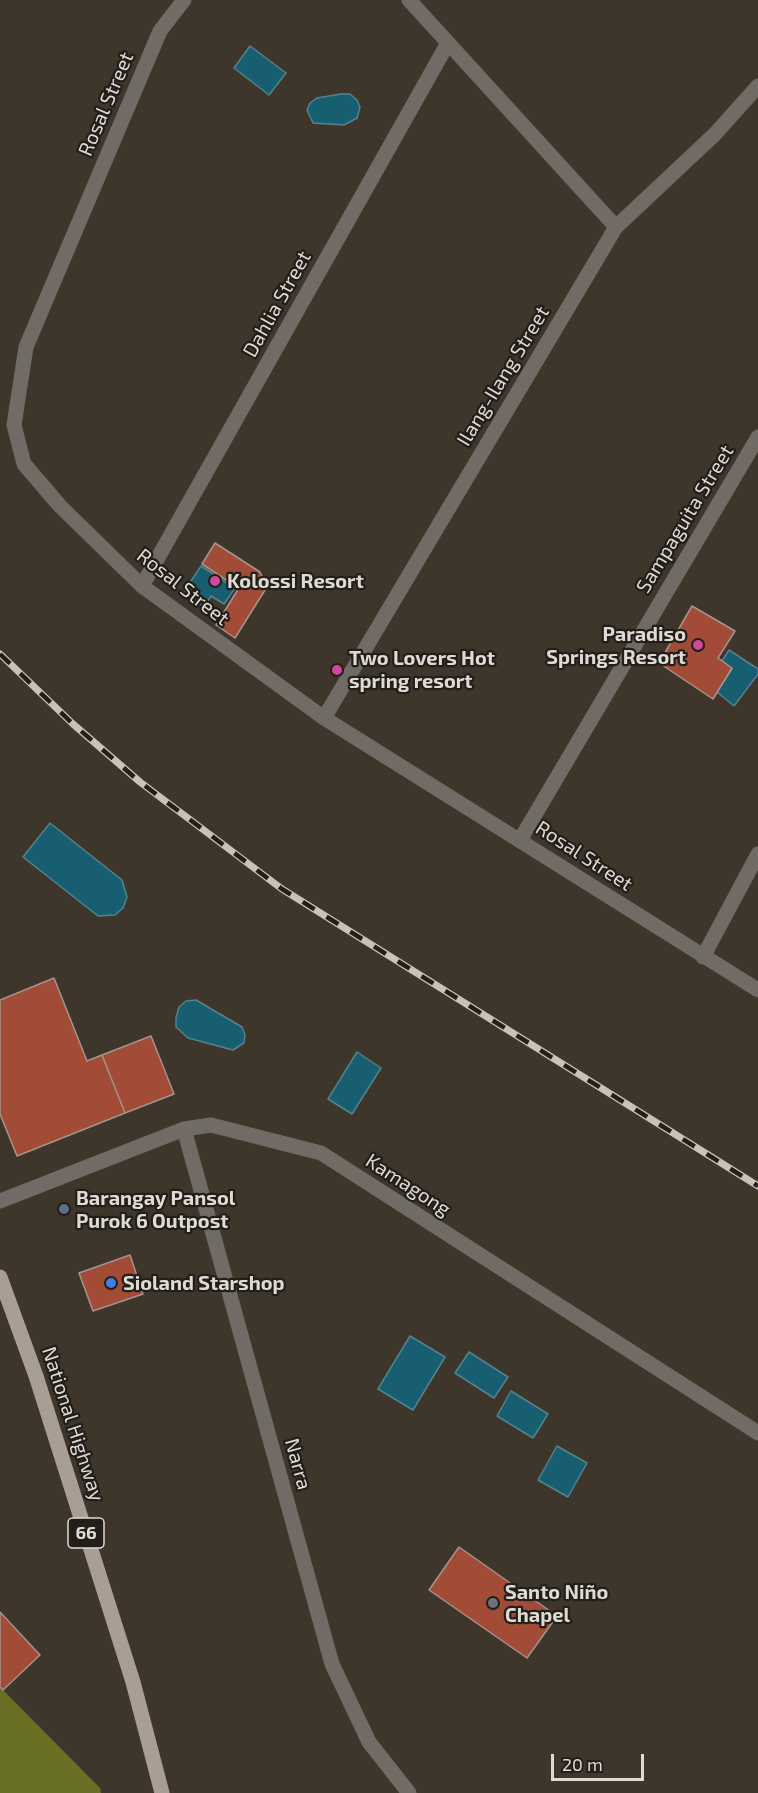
<!DOCTYPE html>
<meta charset="utf-8">
<style>
body{margin:0}
#map{position:relative;width:758px;height:1793px;overflow:hidden;background:#3e362b;font-family:"Exo 2",sans-serif}
canvas{display:block}
.scale{position:absolute;left:551px;top:1754px;width:93px;height:27px;box-sizing:border-box;border:3px solid #dfdad3;border-top:0;padding-left:8px;font-size:18px;line-height:21px;white-space:nowrap;color:#dfdad3;-webkit-text-stroke:4px #221e19;paint-order:stroke}
</style>
<div id="map">
<canvas width="758" height="1793"></canvas>
<div class="scale">20 m</div>
</div>
<script>
const ctx = document.querySelector('canvas').getContext('2d');
ctx.lineJoin = 'round';
function fillPath(path, color) {
  ctx.fillStyle = color;
  ctx.fill(path, 'evenodd');
}
function shape(rows) {
  const path = new Path2D();
  for (const r of rows) {
    path.moveTo(r[0], r[1]);
    for (let i = 2; i < r.length; i += 2) path.lineTo(r[i], r[i + 1]);
  }
  return path;
}
function strokePath(path, color, width, dash) {
  ctx.strokeStyle = color;
  ctx.lineWidth = width;
  ctx.lineCap = dash ? 'butt' : 'round';
  ctx.setLineDash(dash || []);
  ctx.stroke(path);
}
function label(font, color, halo, rows, align = 'center') {
  ctx.font = font + ' "Exo 2",sans-serif';
  ctx.lineWidth = 4.5;
  ctx.setLineDash([]);
  ctx.textBaseline = 'middle';
  ctx.strokeStyle = halo;
  ctx.fillStyle = color;
  for (const [text, x, y, turn = 0] of rows) {
    ctx.save();
    ctx.translate(x, y);
    ctx.rotate((+turn || 0) * Math.PI / 180);
    ctx.textAlign = isNaN(turn) ? turn : align;
    if (halo) ctx.strokeText(text, 0, 0);
    ctx.fillText(text, 0, 0);
    ctx.restore();
  }
}
const forest = shape([
 [0,1687,100,1788,101,1793,0,1793]
]);
const water = shape([
 [250,46,286,73,269,95,234,68,250,46],
 [341,94,350,94,357,100,360,107,357,118,344,125,313,123,307,110,310,103,317,98,341,94],
 [201,566,235,588,224,604,211,596,204,607,183,593,201,566],
 [729,650,758,669,758,674,734,706,717,692,732,669,722,661,729,650],
 [50,823,122,880,127,897,123,908,115,915,98,916,23,857,50,823],
 [196,1000,242,1027,245,1035,244,1043,233,1050,188,1038,176,1027,176,1018,179,1007,186,1001,196,1000],
 [357,1052,381,1068,352,1114,328,1099,357,1052],
 [410,1336,445,1357,413,1410,378,1389,410,1336],
 [469,1352,508,1377,494,1398,455,1373,469,1352],
 [511,1391,548,1414,533,1438,497,1416,511,1391],
 [557,1446,587,1463,568,1497,538,1480,557,1446]
]);
const building = shape([
 [215,543,260,572,266,584,265,590,235,638,216,625,237,591,237,587,202,564,215,543],
 [692,606,735,631,718,658,732,668,713,699,659,663,692,606],
 [54,978,87,1061,102,1055,125,1113,17,1156,0,1114,0,1000,54,978],
 [151,1036,174,1094,125,1113,102,1055,151,1036],
 [130,1255,143,1294,93,1311,79,1273,130,1255],
 [459,1547,557,1616,527,1658,429,1590,459,1547],
 [0,1612,40,1655,3,1690,0,1687,0,1612]
]);
const minor = shape([
 [184,0,160,31,26,347,14,425,24,464,60,506,142,586,324,718,758,990],
 [409,0,616,227],
 [142,586,448,43],
 [324,718,616,227,715,134,758,86],
 [520,840,758,437],
 [703,957,758,854],
 [184,1129,332,1664,369,1742,409,1793],
 [0,1201,184,1129,211,1125,321,1153,758,1433]
]);
const primary = shape([
 [0,1277,36,1376,133,1682,162,1793]
]);
const rail = shape([
 [0,654,73,724,140,782,282,889,758,1186]
]);
const markers = [
 [215,581,6,"#d1479c"],
 [698,645,6,"#d1479c"],
 [337,670,6,"#d1479c"],
 [64,1209,6,"#5c6f8a"],
 [111,1283,6,"#3f7fe0"],
 [493,1603,6,"#6b7280"]
];
const shields = [
 [86,1533,36]
];
const shieldNames = [
 ["66",86,1533]
];
const streetNames = [
 ["Rosal Street",106,104,-67],
 ["Dahlia Street",277,304,-61],
 ["Ilang-Ilang Street",503,376,-59],
 ["Sampaguita Street",685,519,-59],
 ["Rosal Street",183,587,38],
 ["Rosal Street",584,856,33],
 ["Kamagong",408,1185,33],
 ["National Highway",73,1424,72],
 ["Narra",298,1464,75]
];
const poiNames = [
 ["Kolossi Resort",227,581],
 ["Paradiso",686,634,"right"],
 ["Springs Resort",686,657,"right"],
 ["Two Lovers Hot",349,658],
 ["spring resort",349,681],
 ["Barangay Pansol",76,1198],
 ["Purok 6 Outpost",76,1221],
 ["Sioland Starshop",123,1283],
 ["Santo Niño",505,1592],
 ["Chapel",505,1615]
];
fillPath(forest, '#696f25');
fillPath(water, '#175e70');
strokePath(water, '#53838e', 1.5);
fillPath(building, '#a24b36');
strokePath(building, '#a6948f', 1.5);
strokePath(minor, '#716b66', 15);
strokePath(primary, '#a99e94', 15);
strokePath(rail, '#c7c2ba', 7);
strokePath(rail, '#221e19', 4.5, [14]);
for (const [x, y, r, color] of markers) {
  const dot = new Path2D();
  dot.arc(x, y, r, 0, 2 * Math.PI);
  ctx.fillStyle = color;
  ctx.fill(dot);
  strokePath(dot, '#221e19', 2);
}
for (const [x, y, w] of shields) {
  const box = new Path2D();
  box.roundRect(x - w / 2, y - 15, w, 30, 4.5);
  ctx.fillStyle = '#221e19';
  ctx.fill(box);
  strokePath(box, '#dfdad3', 1.5);
}
label('bold 18px', '#dfdad3', null, shieldNames);
label('20px', '#dfdad3', '#221e19', streetNames);
label('bold 20px', '#dfdad3', '#221e19', poiNames, 'left');
</script>
